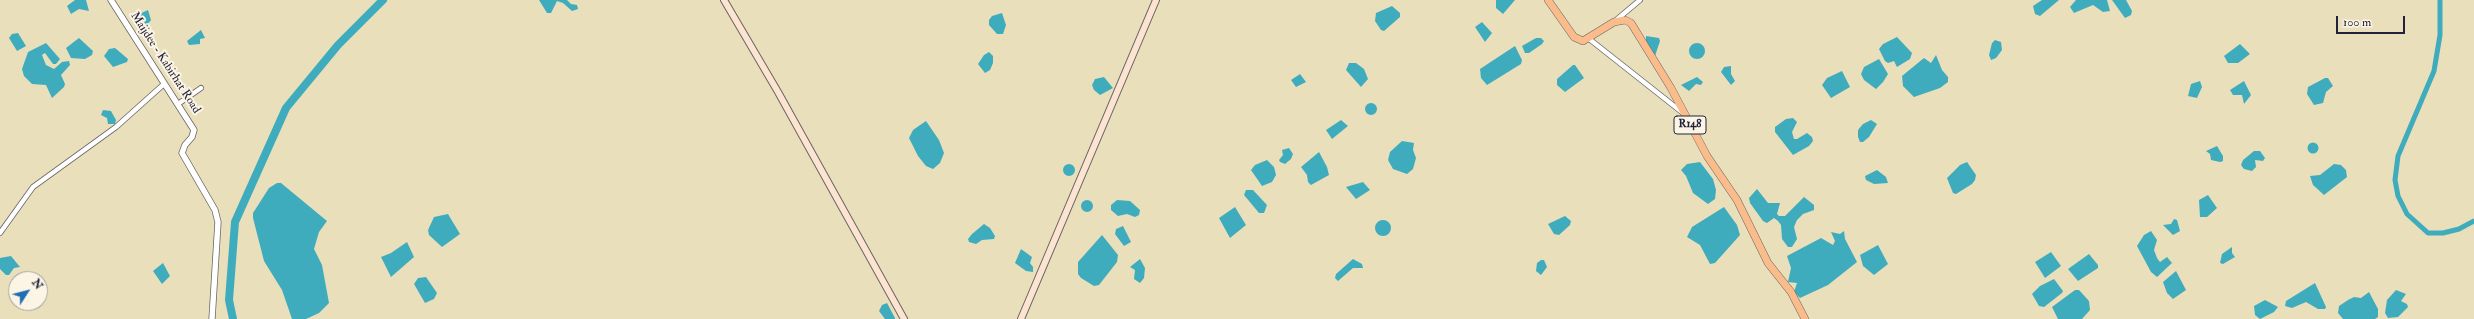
<!DOCTYPE html>
<style>
body{margin:0}
#map{position:relative;width:2474px;height:319px;overflow:hidden;background:#e9dfbb;font-family:"IM FELL Double Pica",serif}
canvas{display:block}
.north{position:absolute;left:8px;top:271px;width:40px;height:40px;box-sizing:border-box;background:#fcf5e5;border:1px solid #a5a1a1;border-radius:50%;rotate:54deg;font-size:11px;font-weight:700;line-height:16px;text-align:center;color:#22223b}
.north::after{content:'';display:block;margin:auto;width:14px;height:18px;background:#1f6fb2;clip-path:polygon(50% 0,100% 100%,50% 72%,0 100%)}
.scale{position:absolute;left:2336px;top:16px;width:69px;height:18px;box-sizing:border-box;border:2px solid #22223b;border-top:0;padding-left:5px;font-size:12px;line-height:14px;white-space:nowrap;color:#22223b;-webkit-text-stroke:3px #fcf5e5;paint-order:stroke}
</style>
<div id="map">
<canvas width="2474" height="319"></canvas>
<div class="north">N</div>
<div class="scale">100 m</div>
</div>
<script>
const ctx = document.querySelector('canvas').getContext('2d');
ctx.lineJoin = 'round';
function fillPath(path, color) {
  ctx.fillStyle = color;
  ctx.fill(path, 'evenodd');
}
function shape(rows) {
  const path = new Path2D();
  for (const r of rows) {
    if (r.length === 3) {
      path.moveTo(r[0] + r[2], r[1]);
      path.arc(r[0], r[1], r[2], 0, 2 * Math.PI);
      continue;
    }
    path.moveTo(r[0], r[1]);
    for (let i = 2; i < r.length; i += 2) path.lineTo(r[i], r[i + 1]);
  }
  return path;
}
function strokePath(path, color, width, dash) {
  ctx.strokeStyle = color;
  ctx.lineWidth = width;
  ctx.lineCap = dash ? 'butt' : 'round';
  ctx.setLineDash(dash || []);
  ctx.stroke(path);
}
function label(font, color, halo, rows, align = 'center') {
  ctx.font = font + ' "IM FELL Double Pica",serif';
  ctx.lineWidth = 4;
  ctx.setLineDash([]);
  ctx.textBaseline = 'middle';
  ctx.strokeStyle = halo;
  ctx.fillStyle = color;
  for (const [text, x, y, turn = 0] of rows) {
    ctx.save();
    ctx.translate(x, y);
    ctx.rotate((+turn || 0) * Math.PI / 180);
    ctx.textAlign = isNaN(turn) ? turn : align;
    if (halo) ctx.strokeText(text, 0, 0);
    ctx.fillText(text, 0, 0);
    ctx.restore();
  }
}
const water = shape([
 [75,0,86,0,89,11,79,9,71,14,67,6],
 [539,0,567,0,571,4,577,5,578,9,572,11,563,3,557,1,551,13,547,13],
 [1496,0,1515,0,1503,14,1496,8],
 [2042,0,2059,0,2040,16,2035,14,2033,6],
 [2076,0,2107,0,2110,11,2103,12,2093,5,2074,13,2070,7],
 [2112,0,2126,0,2132,11,2131,15,2125,18],
 [1392,6,1400,13,1400,17,1384,31,1381,30,1375,21,1376,13],
 [148,10,151,20,147,25,139,28,135,16],
 [1002,13,1006,25,1003,34,997,34,989,25,989,20,992,16],
 [1482,22,1492,33,1485,42,1475,27],
 [201,30,205,38,200,39,200,44,189,45,187,41],
 [18,33,26,46,17,51,9,38,12,34],
 [1646,36,1659,38,1660,41,1655,56,1646,44],
 [1897,37,1912,53,1910,59,1897,67,1894,61,1888,63,1885,61,1879,49,1883,44],
 [79,38,93,51,92,55,85,59,71,58,66,48],
 [1536,38,1541,38,1544,41,1542,44,1529,53,1525,53,1522,46],
 [1995,40,2001,42,2002,50,1996,58,1991,60,1989,55,1992,43],
 [1697,51,8],
 [46,43,60,59,56,64,53,64,45,53,42,55,46,65,54,69,62,62,69,61,70,65,61,75,65,84,64,87,52,98,46,85,32,84,24,76,22,69,28,52],
 [2240,44,2250,54,2238,63,2228,63,2224,56],
 [1515,46,1522,60,1521,64,1487,85,1481,78,1480,69],
 [115,48,128,59,127,62,113,67,104,56,109,49],
 [989,52,993,56,993,63,990,70,985,73,978,64,984,55],
 [1936,55,1942,70,1948,77,1948,82,1940,88,1914,97,1903,86,1902,76,1924,58,1931,63],
 [1879,59,1888,74,1883,82,1876,89,1864,80,1861,74,1864,67],
 [1349,63,1356,63,1364,69,1368,79,1361,87,1346,70],
 [1573,65,1575,65,1584,78,1565,92,1557,85,1557,79],
 [1731,66,1731,74,1735,81,1731,85,1721,72,1724,67],
 [1842,71,1850,87,1831,98,1822,85,1827,78],
 [1300,74,1306,82,1296,87,1291,80],
 [1104,77,1113,88,1100,95,1094,90,1092,85,1095,79],
 [1697,77,1703,82,1701,85,1696,84,1689,91,1681,85],
 [2325,78,2328,78,2333,86,2326,92,2323,103,2314,105,2307,94,2308,87],
 [2200,81,2202,87,2197,98,2188,96,2191,84],
 [2244,81,2251,95,2244,104,2242,95,2233,95,2230,90],
 [1371,109,6],
 [103,110,111,111,116,120,115,124,108,124,107,118,101,115],
 [1793,118,1797,122,1792,132,1794,139,1797,139,1807,133,1812,137,1813,141,1809,146,1793,155,1775,132,1775,127,1786,119],
 [1341,120,1348,126,1332,139,1326,130],
 [1871,120,1877,124,1869,137,1863,142,1860,142,1858,137,1858,130,1863,124],
 [926,121,939,140,944,153,940,163,933,169,926,166,918,156,909,138,913,130],
 [1402,141,1414,143,1413,150,1416,158,1413,169,1407,174,1393,169,1388,160,1390,152],
 [2313,148,5.5],
 [2217,146,2223,156,2223,161,2220,162,2211,160,2210,154,2206,151],
 [1289,148,1293,154,1291,159,1285,164,1280,162,1279,160,1283,155,1282,150],
 [2254,151,2260,151,2265,158,2263,161,2255,160,2256,167,2252,171,2244,169,2241,165,2243,160],
 [1319,152,1327,167,1329,175,1311,185,1308,182,1307,175,1301,167],
 [1267,160,1274,167,1276,175,1272,182,1262,186,1251,170,1255,165],
 [1700,162,1713,179,1716,190,1715,199,1708,204,1693,193,1686,176,1681,170,1687,164],
 [1967,162,1976,175,1975,180,1972,184,1956,194,1953,193,1947,178,1960,165],
 [1069,170,6],
 [2334,164,2341,165,2346,170,2347,177,2324,195,2313,185,2310,176,2320,175],
 [1877,170,1886,177,1888,183,1874,184,1866,180,1865,176],
 [1363,182,1370,190,1356,199,1346,187],
 [277,183,281,183,327,221,319,232,314,249,322,265,329,303,319,313,306,319,292,319,282,290,264,261,253,218,253,213,269,188],
 [1757,189,1768,203,1780,203,1777,214,1779,216,1785,216,1804,197,1814,205,1814,210,1803,214,1797,220,1794,227,1797,239,1792,247,1788,247,1782,239,1781,225,1778,221,1774,218,1767,223,1763,221,1750,203,1749,198],
 [1246,190,1253,190,1267,205,1264,213,1259,213,1244,195],
 [2208,195,2217,208,2207,217,2200,217,2199,200],
 [1087,206,6],
 [1117,200,1130,201,1140,210,1139,215,1135,217,1127,214,1118,216,1111,210,1111,205],
 [1235,207,1246,225,1230,238,1219,218],
 [1724,207,1737,225,1740,235,1715,263,1710,264,1700,245,1687,237,1692,227],
 [448,214,460,234,442,247,429,235,428,230,434,217],
 [1565,216,1571,221,1570,225,1559,235,1554,234,1548,224],
 [2174,219,2177,220,2180,231,2173,235,2163,225,2171,224],
 [1383,228,8],
 [984,224,990,228,995,236,994,239,982,240,976,244,969,242,968,239,972,234],
 [1123,226,1131,242,1124,246,1115,234,1116,229],
 [1844,231,1845,239,1857,262,1828,285,1800,298,1794,292,1797,283,1788,282,1791,268,1787,256,1821,238,1833,245,1835,241,1831,232,1840,234],
 [2151,231,2157,240,2154,250,2157,258,2160,262,2167,257,2172,263,2157,277,2151,272,2137,246,2144,235],
 [1102,235,1118,255,1117,262,1099,285,1094,286,1081,278,1078,274,1078,262],
 [407,242,414,257,391,277,381,257,391,253],
 [1878,245,1888,264,1874,275,1863,266,1860,255],
 [2232,247,2232,253,2235,257,2223,264,2220,263,2222,254],
 [1021,249,1032,257,1030,263,1033,267,1033,272,1026,271,1015,263],
 [2051,252,2061,266,2045,278,2035,262],
 [2089,254,2098,265,2098,268,2078,281,2068,269],
 [11,256,20,267,14,268,9,275,6,275,0,269,0,258],
 [1140,259,1145,268,1144,278,1140,283,1134,279,1135,270,1130,267],
 [1353,259,1362,264,1363,268,1353,268,1338,281,1335,278,1336,274],
 [1541,260,1544,260,1547,267,1541,275,1536,271,1537,263],
 [163,263,170,276,162,284,153,271],
 [2176,271,2186,290,2173,299,2167,293,2163,282],
 [426,277,437,293,434,299,425,303,414,284,418,278],
 [2054,279,2063,291,2062,293,2044,307,2039,306,2032,294,2040,286],
 [2315,283,2326,307,2325,309,2318,309,2306,302,2292,308,2285,306,2286,301],
 [2075,290,2079,290,2089,301,2090,310,2082,319,2058,319,2052,307],
 [2396,290,2406,294,2401,301,2407,304,2408,307,2398,317,2388,318,2385,313,2387,300],
 [2369,292,2378,309,2378,317,2375,319,2343,319,2338,313,2339,306,2348,300,2354,297,2361,298],
 [2265,300,2278,307,2274,312,2260,319,2255,315,2254,306],
 [887,303,895,318,895,319,885,319,879,311,882,305]
]);
const canal = shape([
 [2440,0,2440,35,2434,71,2398,156,2395,180,2398,196,2407,214,2428,233,2443,233,2459,229,2474,221]
]);
const river = shape([
 [233,319,229,300,235,222,286,108,338,45,383,0]
]);
const minor = shape([
 [1615,21,1640,0],
 [1588,38,1683,113],
 [178,104,201,88],
 [0,233,33,187,116,127,164,84]
]);
const tertiary = shape([
 [111,0,194,130,192,137,185,145,182,153,215,210,218,222,212,319]
]);
const secondary = shape([
 [724,0,778,92,904,319],
 [1021,319,1156,0]
]);
const primary = shape([
 [1548,0,1574,37,1583,41,1614,22,1625,20,1631,23,1671,88,1707,156,1737,200,1768,263,1791,292,1805,319]
]);
const shields = [
 [1690,125,32]
];
const shieldNames = [
 ["R148",1690,125]
];
const streetNames = [
 ["Maijdee - Kabirhat Road",165,63,57]
];
fillPath(water, '#3facbe');
strokePath(canal, '#3facbe', 5);
strokePath(river, '#3facbe', 8);
strokePath(minor, '#686468', 6);
strokePath(tertiary, '#686468', 7);
strokePath(secondary, '#686468', 8);
strokePath(primary, '#686468', 8);
strokePath(minor, '#fff', 4.5);
strokePath(tertiary, '#fff', 5.5);
strokePath(secondary, '#fde4d0', 6);
strokePath(primary, '#f9bc8a', 7);
for (const [x, y, w] of shields) {
  const box = new Path2D();
  box.roundRect(x - w / 2, y - 9, w, 18, 3);
  ctx.fillStyle = '#fcf5e5';
  ctx.fill(box);
  strokePath(box, '#22223b', 1);
}
label('bold 11px', '#22223b', null, shieldNames);
label('12px', '#22223b', '#fcf5e5', streetNames);
</script>
